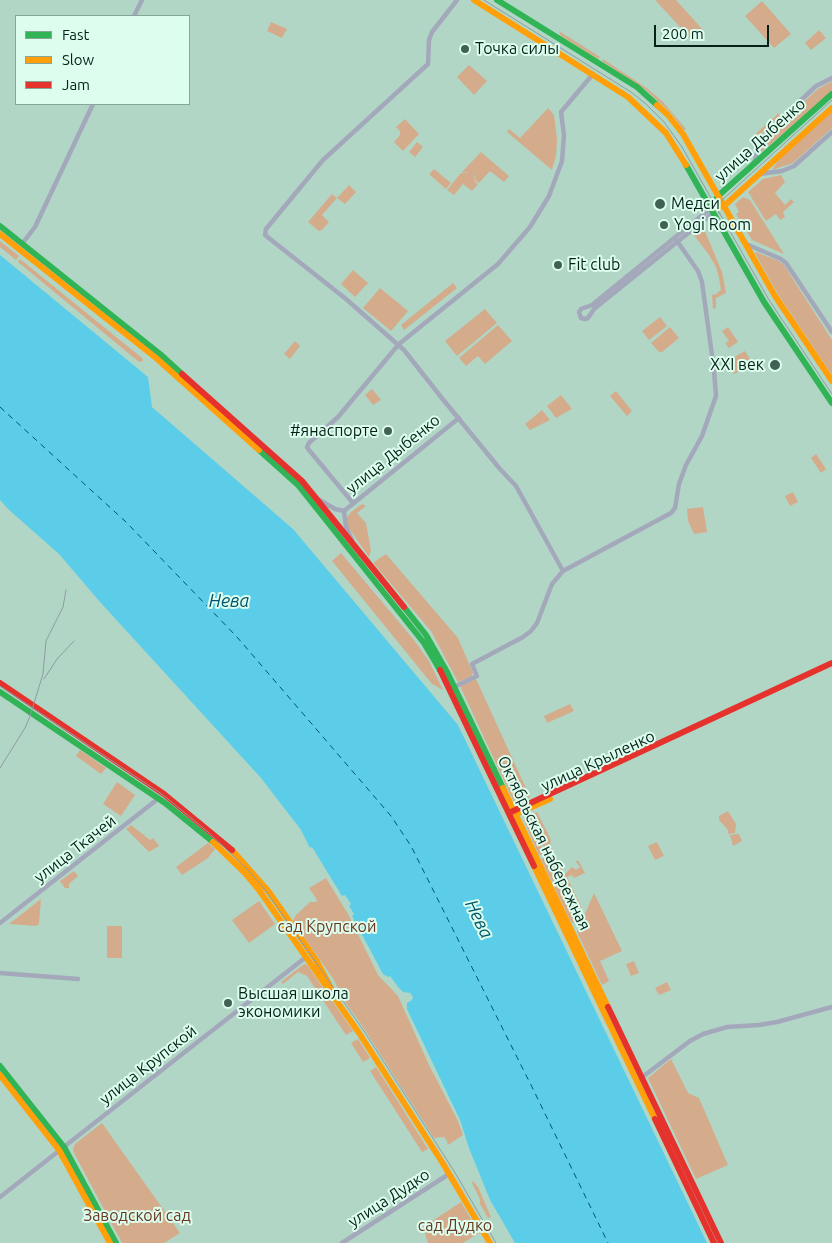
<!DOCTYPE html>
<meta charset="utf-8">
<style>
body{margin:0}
#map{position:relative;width:832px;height:1243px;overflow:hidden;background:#b1d6c6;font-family:Ubuntu,sans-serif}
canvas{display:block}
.legend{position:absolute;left:15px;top:15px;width:175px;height:90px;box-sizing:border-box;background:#ddfeee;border:1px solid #87a698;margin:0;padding:6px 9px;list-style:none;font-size:15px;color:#062218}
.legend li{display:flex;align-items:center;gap:10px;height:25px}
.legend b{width:25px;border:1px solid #87a698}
.scale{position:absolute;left:654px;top:25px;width:115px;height:22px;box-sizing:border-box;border:2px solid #062218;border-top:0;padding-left:6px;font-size:15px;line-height:18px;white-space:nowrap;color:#062218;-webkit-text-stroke:4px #ddfeee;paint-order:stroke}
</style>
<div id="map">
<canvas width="832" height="1243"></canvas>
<ul class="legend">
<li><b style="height:6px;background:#30b455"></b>Fast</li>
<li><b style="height:6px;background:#ff9f0a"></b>Slow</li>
<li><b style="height:6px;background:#e5322d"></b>Jam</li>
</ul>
<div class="scale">200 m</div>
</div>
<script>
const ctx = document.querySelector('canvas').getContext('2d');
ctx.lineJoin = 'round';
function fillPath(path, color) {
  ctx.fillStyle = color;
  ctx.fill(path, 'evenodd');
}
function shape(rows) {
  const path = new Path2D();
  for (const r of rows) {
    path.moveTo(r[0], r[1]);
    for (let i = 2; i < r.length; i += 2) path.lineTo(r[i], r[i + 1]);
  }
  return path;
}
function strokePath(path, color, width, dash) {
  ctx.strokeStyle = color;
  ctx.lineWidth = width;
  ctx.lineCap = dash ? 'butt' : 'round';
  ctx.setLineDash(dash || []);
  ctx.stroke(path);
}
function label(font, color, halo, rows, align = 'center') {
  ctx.font = font + ' Ubuntu,sans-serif';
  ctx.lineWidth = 4;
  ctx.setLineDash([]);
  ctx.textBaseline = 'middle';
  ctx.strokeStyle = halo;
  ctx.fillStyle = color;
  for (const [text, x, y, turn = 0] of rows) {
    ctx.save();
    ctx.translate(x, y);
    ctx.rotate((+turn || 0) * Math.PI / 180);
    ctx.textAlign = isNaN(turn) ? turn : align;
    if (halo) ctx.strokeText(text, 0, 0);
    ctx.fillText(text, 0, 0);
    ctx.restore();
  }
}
const green = shape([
 [657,0,676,0,704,31,693,41,656,1],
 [762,1,791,34,774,48,745,16],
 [271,22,287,29,282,38,267,31],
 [819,30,826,38,811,50,805,43],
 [559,31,600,57,598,59,561,36],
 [603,59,648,89,663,102,686,129,684,130,671,113,646,90,602,61],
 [469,65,487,81,474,95,457,77],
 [832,81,832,92,759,154,767,135,818,89],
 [548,108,554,115,557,139,556,156,552,170,507,132,509,129,520,138],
 [832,111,832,128,793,163,772,170,780,158],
 [779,113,779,117,762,133,757,141,752,139,752,137],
 [405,119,419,134,403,151,394,142,400,135,400,131,396,127],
 [417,142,423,147,415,157,409,152],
 [481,152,509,176,504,182,490,171,479,183,476,181,474,172,475,182,478,184,472,191,463,184,454,195,447,190,461,173,470,173,462,172],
 [434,169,451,183,446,189,429,174],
 [781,175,785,182,775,193,785,205,791,199,794,202,784,211,783,213,785,217,780,220,776,214,766,221,748,192,763,179],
 [349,185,356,192,345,204,337,198,322,215,329,222,322,230,319,231,308,222,332,194,337,198],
 [743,197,750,200,784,254,752,240,736,214,739,212,735,204],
 [704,229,722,272,726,293,716,298,716,308,713,309,712,295,717,294,718,292,721,290,719,278,716,267,709,255,694,235],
 [0,241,19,256,16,260,0,247],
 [756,252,779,261,784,265,832,340,832,375,778,294,755,253],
 [20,259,142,358,143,361,139,362,18,262],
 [353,270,368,283,355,297,341,284],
 [453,283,457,288,404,330,401,325],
 [380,288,408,311,391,331,363,308],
 [485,309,497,323,457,356,445,341],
 [660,317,667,326,649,340,642,331],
 [498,325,512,341,485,364,478,356,466,366,459,358],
 [670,327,679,338,662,352,659,352,651,343],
 [728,327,738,342,729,348,725,343,729,341,722,331],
 [295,341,300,346,290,359,284,354],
 [745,351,753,364,734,374,727,361],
 [372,389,381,400,373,405,365,395],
 [616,391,632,411,627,416,610,396],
 [561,395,572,409,556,418,547,406],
 [542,410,550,420,530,430,525,424],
 [816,454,826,469,821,473,811,458],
 [793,492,798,502,790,506,785,496],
 [362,504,366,506,357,513,366,523,371,551,369,557,348,527,346,519,351,512],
 [703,507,707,532,694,534,688,521,687,509],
 [341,553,414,640,429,661,443,690,432,684,332,561],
 [386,554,458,638,473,673,471,677,458,682,431,631,375,565,374,562],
 [476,679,530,797,518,803,514,802,460,686],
 [570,704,574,711,547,723,544,716],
 [80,750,106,768,101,774,76,756],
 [117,782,135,795,121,816,103,804],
 [728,811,736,824,735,833,728,834,728,830,719,820,719,816],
 [537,812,551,840,550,842,553,850,551,852,546,853,529,816],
 [527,817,545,854,539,855,524,821,524,819],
 [131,825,150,840,153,838,159,846,149,852,126,829],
 [739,834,742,841,733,846,730,835],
 [657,842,664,856,655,860,648,846],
 [208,843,215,849,208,858,182,875,176,867],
 [555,855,563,869,557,876,548,857],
 [547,857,557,877,552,882,541,859],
 [578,860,585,873,574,878,572,875,567,877,581,906,581,911,578,920,559,880,572,867,576,870,580,867,576,862],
 [74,871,78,876,69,884,69,888,65,888,60,881],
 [326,878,348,914,378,975,398,996,429,1065,458,1121,463,1135,448,1145,447,1141,444,1137,434,1138,361,1024,338,992,339,990,332,977,293,921,296,915,310,902,317,902,316,898,309,888],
 [558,881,577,921,574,923,571,922,554,886],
 [594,893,622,951,600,961,609,981,602,985,577,932],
 [41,899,39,924,36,926,9,924],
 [259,901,275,924,249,943,232,920],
 [107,926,122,926,122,958,107,958],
 [634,961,639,973,631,976,626,964],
 [304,964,307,965,353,1031,346,1035,307,976,298,972,283,984,281,982],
 [667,982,671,990,659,995,655,988],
 [358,1039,370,1058,363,1062,351,1043],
 [671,1059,688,1093,699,1098,728,1165,696,1179,648,1078],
 [376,1067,428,1149,422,1152,370,1071],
 [102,1123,180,1233,164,1243,122,1243,74,1153,73,1149,75,1144],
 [473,1181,478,1187,491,1217,488,1218,480,1204,480,1199,472,1183],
 [461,1202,479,1233,463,1243,428,1243,423,1227]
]);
const water = shape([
 [0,255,148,377,152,407,293,529,458,725,707,1243,515,1243,490,1200,469,1148,460,1120,407,1009,407,1003,412,1000,413,997,410,993,403,992,399,988,390,976,388,977,383,974,352,916,354,914,349,906,351,904,345,895,342,896,312,847,310,848,301,830,261,778,100,602,59,554,8,509,0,500]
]);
const ferry = shape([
 [0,407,126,522,237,637,391,816,411,846,533,1089,608,1243]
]);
const street = shape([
 [457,0,432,32,429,40,428,64,323,160,266,229,265,235,346,299,404,350,441,397,500,469,516,486,563,571],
 [134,16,142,0],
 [754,163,759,147,766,133,816,86,832,78],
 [759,174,782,171,794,166,832,132],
 [711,208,592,305,581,309,579,312,581,318,585,319,588,318,594,309,713,213],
 [22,244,35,227,93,104],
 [746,244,781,259,786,263,832,332],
 [318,499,335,509,344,511],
 [353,503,309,450,307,447,309,443,338,417,399,344,498,264,530,227,549,196,562,161,564,135,561,112,593,74],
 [344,511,459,418],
 [344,511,346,527,352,540],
 [454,687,477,676,472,664,523,637,531,631,537,623,552,584,563,571,671,513,675,508,679,484,686,465,702,436,716,396,714,370,702,282,698,271,677,241],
 [0,923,159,798],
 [0,973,78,979],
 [641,1078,690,1041,703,1034,727,1027,759,1025,777,1022,832,1007],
 [0,1197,306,957],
 [342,1243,449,1174]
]);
const fast = shape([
 [497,0,637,87,657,105],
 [686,165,764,302,832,403],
 [711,208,718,196,832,94],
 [0,226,160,354,182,374],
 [259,450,298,485,424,643,440,670],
 [404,607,426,635,447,672,503,788],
 [0,692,165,803,213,842],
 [0,1066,64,1147,116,1243]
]);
const slow = shape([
 [474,0,628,97,666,133,686,165],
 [657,105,668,115,683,134,775,296,832,381],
 [711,208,724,206,832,108],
 [0,234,156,358,259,450],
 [503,788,608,1007],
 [518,813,550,799],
 [213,842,245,873,259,890,359,1033,442,1162,490,1243],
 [232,850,269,892,316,960,332,990],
 [534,866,655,1119],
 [0,1075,59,1150,110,1243]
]);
const jam = shape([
 [182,374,302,481,404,607],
 [440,670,534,866],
 [0,683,164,794,232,850],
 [511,812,832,663],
 [608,1007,721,1243],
 [655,1119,714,1243]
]);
const tram = shape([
 [484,0,631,92,646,104,664,122,682,147,769,300,832,394],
 [719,214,718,207,721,201,832,100],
 [0,686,163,795,208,832,247,869,263,887,364,1031,454,1171,496,1243]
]);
const rail = shape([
 [44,679,57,659,74,641],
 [0,768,25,728,30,716,43,674,46,641,63,607,66,590]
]);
const markers = [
 [465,49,5,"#426155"],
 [660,204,6,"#426155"],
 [664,225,5,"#426155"],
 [558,265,5,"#426155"],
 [775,365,6,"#426155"],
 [388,431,5,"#426155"],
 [228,1003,5,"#426155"]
];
const poiNames = [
 ["Точка силы",475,49],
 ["Медси",671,204],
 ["Yogi Room",674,225],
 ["Fit club",568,265],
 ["XXI век",764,365,"right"],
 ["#янаспорте",378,431,"right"],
 ["Высшая школа",238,994],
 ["экономики",238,1012]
];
const streetNames = [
 ["улица Дыбенко",760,140,-42],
 ["улица Дыбенко",393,454,-39],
 ["улица Крыленко",598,761,-25],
 ["Октябрьская набережная",544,843,64],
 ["улица Ткачей",75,849,-38],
 ["улица Крупской",148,1065,-38],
 ["улица Дудко",389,1198,-33]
];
const parkNames = [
 ["сад Крупской",327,927],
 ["Заводской сад",137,1216],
 ["сад Дудко",455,1226]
];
const waterNames = [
 ["Нева",229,601],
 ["Нева",479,919,64]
];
fillPath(green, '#d4ac8b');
fillPath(water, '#5ccde9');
strokePath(ferry, '#00556d', 1, [6, 5]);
strokePath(street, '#a3a8ba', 4.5);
strokePath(fast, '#30b455', 6);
strokePath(slow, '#ff9f0a', 6);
strokePath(jam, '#e5322d', 6);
strokePath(tram, '#8e9ca1', 1);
strokePath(rail, '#8e9ca1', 1);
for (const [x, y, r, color] of markers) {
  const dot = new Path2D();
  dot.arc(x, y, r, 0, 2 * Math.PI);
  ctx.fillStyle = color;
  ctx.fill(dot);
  strokePath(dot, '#ddfeee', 2);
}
label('16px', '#062218', '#ddfeee', poiNames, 'left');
label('16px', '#062218', '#ddfeee', streetNames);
label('16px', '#6a3821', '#ddfeee', parkNames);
label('italic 18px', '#00556d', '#ddfeee', waterNames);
</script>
